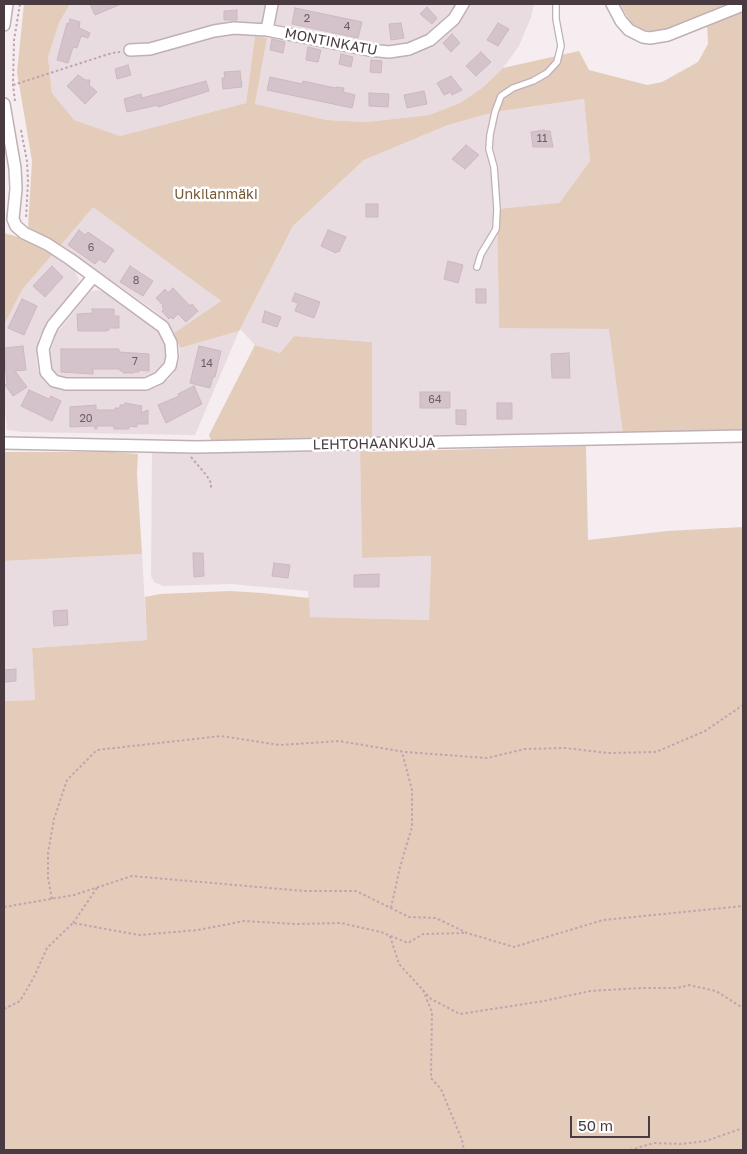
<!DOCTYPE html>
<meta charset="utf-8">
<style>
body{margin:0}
#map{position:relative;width:747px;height:1154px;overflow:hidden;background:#f5edf0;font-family:"Golos Text",sans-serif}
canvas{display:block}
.frame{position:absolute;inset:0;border:5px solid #493b41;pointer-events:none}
.scale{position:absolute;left:570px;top:1116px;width:80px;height:22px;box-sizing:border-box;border:2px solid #493b41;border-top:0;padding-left:6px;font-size:15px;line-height:18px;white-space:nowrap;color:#493b41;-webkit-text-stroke:4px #fff;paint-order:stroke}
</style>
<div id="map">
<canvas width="747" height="1154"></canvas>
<div class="frame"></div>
<div class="scale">50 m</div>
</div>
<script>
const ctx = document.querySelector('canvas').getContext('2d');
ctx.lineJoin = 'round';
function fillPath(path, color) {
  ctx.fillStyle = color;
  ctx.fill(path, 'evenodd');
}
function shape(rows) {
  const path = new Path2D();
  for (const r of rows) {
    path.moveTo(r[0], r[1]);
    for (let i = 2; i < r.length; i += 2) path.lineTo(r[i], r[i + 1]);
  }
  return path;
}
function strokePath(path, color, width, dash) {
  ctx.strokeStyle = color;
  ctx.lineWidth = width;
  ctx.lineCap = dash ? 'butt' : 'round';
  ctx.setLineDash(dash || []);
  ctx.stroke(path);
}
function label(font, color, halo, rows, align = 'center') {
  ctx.font = font + ' "Golos Text",sans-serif';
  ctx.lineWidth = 5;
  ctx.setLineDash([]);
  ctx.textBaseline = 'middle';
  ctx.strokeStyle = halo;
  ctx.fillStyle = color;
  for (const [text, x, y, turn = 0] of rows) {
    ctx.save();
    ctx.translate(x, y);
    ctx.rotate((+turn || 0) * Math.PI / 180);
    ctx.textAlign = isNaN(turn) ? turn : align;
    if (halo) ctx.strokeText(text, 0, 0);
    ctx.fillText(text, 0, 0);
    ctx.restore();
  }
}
const residential = shape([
 [70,4,534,4,531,17,519,46,503,68,482,88,460,103,429,115,366,122,327,120,255,104,267,38,255,36,246,103,120,136,73,120,52,93,48,57,59,23],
 [584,99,590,161,558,204,497,209,499,327,610,329,623,434,372,440,372,342,294,336,280,353,255,345,240,329,293,226,364,160,448,125,495,112],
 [93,206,221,301,174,333,166,321,155,311,61,245],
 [52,255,74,270,79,279,76,289,46,324,39,338,36,356,38,371,45,382,51,387,65,390,143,390,155,388,169,379,174,373,179,361,180,348,239,331,195,435,22,432,7,430,4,401,4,325,22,290],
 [96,290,105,292,151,324,161,335,166,345,167,356,163,367,154,375,143,377,65,377,59,376,51,369,49,356,55,335,90,292],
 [238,449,360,450,362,558,431,556,429,620,309,617,308,591,231,584,163,586,154,582,151,576,152,451],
 [142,554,147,640,32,648,35,700,4,701,4,561]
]);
const green = shape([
 [24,4,70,4,59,23,48,57,52,93,74,120,120,136,246,103,255,36,267,38,255,104,327,120,366,122,429,115,460,103,482,88,503,68,579,51,589,70,647,85,662,82,698,62,708,44,707,25,743,9,743,432,623,434,609,329,499,328,497,209,559,203,590,161,584,99,495,112,448,125,364,160,293,226,239,331,180,348,174,333,221,301,93,207,61,245,28,227,32,161,17,72],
 [620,4,729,4,671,29,655,32,639,29,631,23],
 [4,233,25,239,52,255,22,290,4,325],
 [294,336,372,342,372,440,211,440,209,435,255,345,280,353],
 [586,446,588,540,667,531,743,527,743,1150,4,1150,4,701,35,700,32,648,147,640,145,597,160,594,230,591,262,593,309,598,310,617,429,620,431,556,362,558,360,450,370,452],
 [4,452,114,452,138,454,137,474,142,554,4,561]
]);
const building = shape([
 [90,4,121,4,95,15,90,4],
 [427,7,437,18,432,24,420,14,427,7],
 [295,8,362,22,358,38,292,24,295,8],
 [237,10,237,20,224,20,224,11,237,10],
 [70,19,80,22,79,28,90,33,88,38,81,36,77,48,73,47,68,63,57,60,67,23,69,24,70,19],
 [401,23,404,38,391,40,389,24,401,23],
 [498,23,509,29,498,46,487,40,498,23],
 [452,34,460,43,451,52,443,43,452,34],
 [272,39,285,42,283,53,270,50,272,39],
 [308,47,321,50,318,62,306,60,308,47],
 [481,52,491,62,476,76,466,66,481,52],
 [341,54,353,57,351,67,339,64,341,54],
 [371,60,382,61,381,73,370,72,371,60],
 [128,65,131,75,117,79,115,69,128,65],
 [240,71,242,87,223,89,222,78,225,78,224,72,240,71],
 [78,75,85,80,90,80,89,85,97,92,85,104,67,86,78,75],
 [451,76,462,90,452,95,451,92,444,95,437,83,451,76],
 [270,77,302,84,303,81,335,88,336,87,344,88,343,92,355,95,352,108,267,90,270,77],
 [206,81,209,91,158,107,158,105,127,112,124,99,141,94,142,98,206,81],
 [424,91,427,104,407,108,404,95,424,91],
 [369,93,389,94,388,107,369,106,369,93],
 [544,130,545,131,550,131,553,147,533,147,531,132,544,130],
 [466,145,479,155,465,169,452,159,466,145],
 [366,204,378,204,378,217,366,217,366,204],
 [79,230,85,235,88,232,114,250,105,263,99,259,95,264,68,245,79,230],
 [328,230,346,237,339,252,337,251,336,253,321,246,328,230],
 [448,261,463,265,458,283,444,279,448,261],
 [52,266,63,277,45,297,33,286,52,266],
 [130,266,153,281,143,296,120,282,130,266],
 [173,288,190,306,192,304,198,311,186,322,178,314,173,319,171,317,169,319,162,311,164,309,162,307,163,305,156,298,165,289,168,293,173,288],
 [476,289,486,289,486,303,476,303,476,289],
 [295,293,320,302,314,318,295,311,298,303,292,301,295,293],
 [22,299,37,306,24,335,8,328,22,299],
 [92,309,114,309,114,316,119,316,119,328,109,328,109,330,105,331,78,331,77,314,93,313,92,309],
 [265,311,281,317,277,327,262,322,265,311],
 [23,346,26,370,15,371,27,387,13,396,5,385,7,384,4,348,23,346],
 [199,346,221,351,215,377,213,377,210,388,190,383,199,346],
 [61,349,119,349,119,352,149,354,149,371,139,370,139,372,134,372,134,373,123,373,123,371,120,371,120,369,93,369,93,374,61,372,61,349],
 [569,353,570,378,552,378,551,354,569,353],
 [194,386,202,404,166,423,158,405,179,396,178,394,194,386],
 [29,390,49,399,51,396,61,401,52,421,21,406,29,390],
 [420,392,450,392,450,408,420,408,420,392],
 [125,403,142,406,141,413,148,410,148,424,137,424,137,427,129,426,129,429,114,429,114,426,97,426,97,429,95,429,94,426,70,427,70,407,96,405,96,410,115,410,115,408,120,408,120,405,125,405,125,403],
 [497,403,512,403,512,419,497,419,497,403],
 [456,410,466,410,466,425,456,424,456,410],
 [193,553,203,553,204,576,194,577,193,553],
 [274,563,290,565,288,578,272,576,274,563],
 [379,574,379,587,354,587,354,575,379,574],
 [67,610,68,625,54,626,53,611,67,610],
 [16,669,16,681,4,682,4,670,16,669]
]);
const path = shape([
 [13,85,112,53,120,52],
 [15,101,13,85,14,40,20,4],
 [21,130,27,161,28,181,26,219],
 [191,457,207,476,211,483,211,488],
 [52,899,48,878,48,853,54,819,67,780,97,750,221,736,280,745,339,741,405,752,487,758,525,749,565,748,608,753,656,752,705,731,743,705],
 [4,907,74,895,132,876,304,891,356,891,409,917,436,918,467,933,514,947,603,920,743,906],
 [391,908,400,867,412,827,412,790,402,752],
 [73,923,97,888],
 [390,936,399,964,431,999,460,1014,544,1001,590,991,641,988,677,988,689,985,716,991,743,1008],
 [423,990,432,1012,431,1078,441,1089,462,1140,464,1150],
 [4,1009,20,1001,34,977,47,948,73,923,139,935,198,930,244,921,295,924,341,923,381,932,408,943,423,934,465,933],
 [630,1150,654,1143,681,1144,706,1141,743,1128]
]);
const lane = shape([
 [477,267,481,254,496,229,497,209,494,167,489,149,490,135,495,112,501,96,513,88,533,81,547,73,557,62,561,46,556,19,556,4]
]);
const street = shape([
 [272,4,267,30,369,50,389,52,409,49,430,40,454,19,463,4],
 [612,4,621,21,629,30,643,37,650,38,668,35,743,5],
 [4,25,7,4],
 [130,50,150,49,214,31,234,28,267,30],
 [4,104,15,168,16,189,13,219,16,226,24,233,47,244,70,259,163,327,171,343,172,357,170,366,159,378,146,384,66,384,54,381,46,372,43,349,49,333,53,325,93,277],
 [4,443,197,447,743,436]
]);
const numberNames = [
 ["2",307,19],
 ["4",347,27],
 ["11",542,139],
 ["6",91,248],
 ["8",136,281],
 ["7",135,362],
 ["14",207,364],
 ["64",435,400],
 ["20",86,419]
];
const streetNames = [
 ["MONTINKATU",331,42,11],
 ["LEHTOHAANKUJA",374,444,-1]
];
const parkNames = [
 ["Unkilanmäki",216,195]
];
fillPath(residential, '#e8dce0');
fillPath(green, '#e4ccbb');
fillPath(building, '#d5c3cb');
strokePath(building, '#cfb7c2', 1);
strokePath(lane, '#c0b0b6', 8);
strokePath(street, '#c0b0b6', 14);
strokePath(path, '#c0a3ae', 2, [2.5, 2.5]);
strokePath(lane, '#fff', 5.5);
strokePath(street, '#fff', 11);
label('11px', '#6c5d64', null, numberNames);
label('14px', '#493b41', '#fff', streetNames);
label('14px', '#755933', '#fff', parkNames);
</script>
